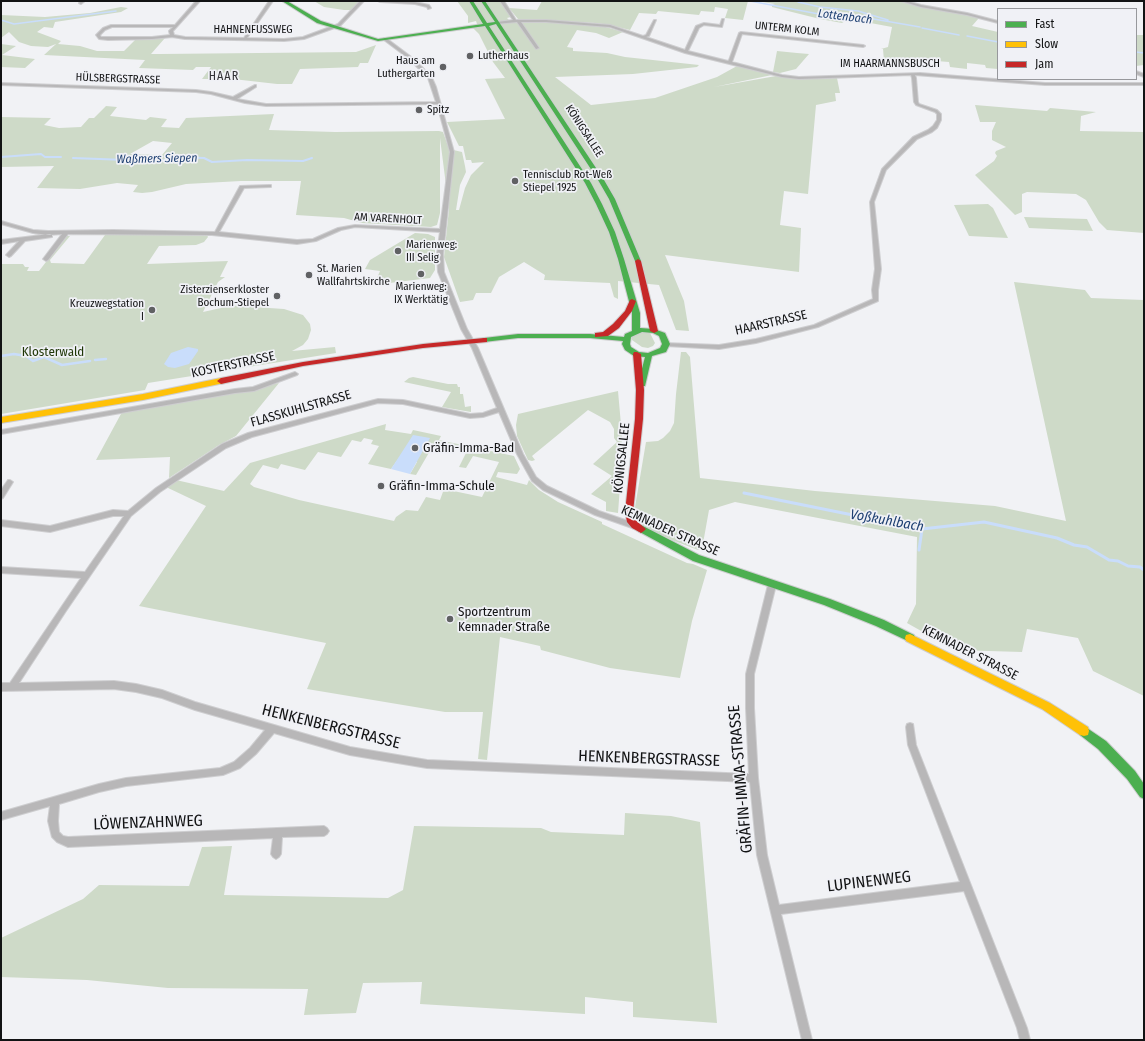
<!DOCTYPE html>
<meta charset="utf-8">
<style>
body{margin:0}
#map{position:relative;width:1145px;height:1041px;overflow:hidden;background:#f1f2f5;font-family:"Fira Sans Condensed",sans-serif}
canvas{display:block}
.frame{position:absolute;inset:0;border:2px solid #121314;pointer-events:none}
.legend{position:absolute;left:997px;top:8px;width:140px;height:72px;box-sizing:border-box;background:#f0f1f6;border:1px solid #97989c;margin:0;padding:5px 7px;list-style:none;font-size:12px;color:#121314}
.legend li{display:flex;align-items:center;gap:8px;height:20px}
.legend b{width:20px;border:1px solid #97989c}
</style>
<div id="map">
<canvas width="1145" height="1041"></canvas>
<div class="frame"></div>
<ul class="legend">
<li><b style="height:5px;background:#4caf50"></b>Fast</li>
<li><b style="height:5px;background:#ffc107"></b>Slow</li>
<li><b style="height:5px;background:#c62828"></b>Jam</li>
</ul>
</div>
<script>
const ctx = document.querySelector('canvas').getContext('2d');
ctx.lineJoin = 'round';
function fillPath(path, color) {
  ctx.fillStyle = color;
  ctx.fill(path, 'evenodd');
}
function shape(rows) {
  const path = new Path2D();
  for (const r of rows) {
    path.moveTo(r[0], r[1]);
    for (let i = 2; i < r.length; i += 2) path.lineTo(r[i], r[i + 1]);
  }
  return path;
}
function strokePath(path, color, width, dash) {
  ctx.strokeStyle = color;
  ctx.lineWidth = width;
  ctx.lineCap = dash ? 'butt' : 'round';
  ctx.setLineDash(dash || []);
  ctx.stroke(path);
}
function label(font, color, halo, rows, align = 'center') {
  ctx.font = font + ' "Fira Sans Condensed",sans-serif';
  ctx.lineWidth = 3.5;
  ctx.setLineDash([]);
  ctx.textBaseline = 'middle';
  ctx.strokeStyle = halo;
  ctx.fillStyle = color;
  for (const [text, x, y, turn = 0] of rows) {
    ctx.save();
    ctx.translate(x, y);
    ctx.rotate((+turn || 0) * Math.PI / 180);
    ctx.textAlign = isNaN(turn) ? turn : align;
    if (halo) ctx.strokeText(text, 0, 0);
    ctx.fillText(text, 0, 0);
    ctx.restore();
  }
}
const green = shape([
 [314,1,360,1,351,10,344,10,324,7],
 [457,1,501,1,511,17,507,18,512,23,540,22,580,24,606,27,623,32,609,38,596,33,577,30,567,47,573,48,573,51,607,53,625,57,699,65,697,67,633,74,555,77,591,105,655,98,717,77,737,66,772,75,714,87,776,76,795,79,837,78,840,93,835,93,836,101,816,105,808,194,784,191,780,225,801,228,799,272,665,255,684,301,689,331,676,330,659,285,618,281,618,299,614,297,610,283,544,280,545,275,524,262,499,277,491,293,476,293,473,300,460,302,444,257,449,209,440,138,440,213,437,225,431,227,362,223,344,218,296,215,301,181,241,181,186,184,152,192,142,193,133,192,138,185,117,183,80,189,37,188,54,166,1,167,1,117,51,118,44,125,59,128,81,127,89,118,94,118,106,106,117,107,110,116,146,120,150,117,167,119,161,127,179,128,186,118,274,114,269,130,335,132,439,131,443,132,449,149,462,152,465,166,466,172,460,185,456,210,459,210,465,188,471,175,484,162,472,163,471,160,466,160,463,146,459,146,447,122,505,119,485,79,505,78,493,62,479,34,473,28,478,27,476,21,468,23,468,16],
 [153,141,172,143,162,155,130,154],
 [542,1,748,1,743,20,725,18,728,9,715,7,714,12,701,11,699,15,658,11,656,14,639,13,630,30,610,25,595,23,518,19,509,8,537,10],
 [756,1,901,1,979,18,972,26,998,32,998,69,986,68,985,65,967,63,967,69,950,67,949,62,911,59,911,65,893,63,891,61,884,61,883,49,881,49,888,47,892,27,865,22,845,21,842,23,820,19,772,7,772,5,775,4],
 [121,7,128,8,121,12,55,22,53,28,44,27,37,32,61,41,58,44,80,46,97,51,124,51,135,40,165,38,151,54,160,54,356,52,376,45,368,63,360,63,358,67,300,69,292,84,277,84,233,79,237,72,220,73,216,79,202,79,211,67,196,67,193,70,139,68,145,60,44,55,56,44,48,47,31,46,19,42,9,32,1,38,1,15,45,17,90,13],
 [1136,35,1144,35,1144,65,1136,66],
 [1,44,16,46,2,55,35,59,25,68,1,67],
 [777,51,797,53,809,54,796,69,780,73,773,72],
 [975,105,1047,111,1050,108,1096,112,1081,116,1080,131,1144,132,1144,233,1107,230,1099,222,1086,200,1076,194,1027,192,1022,194,1022,212,1015,215,975,175,994,161,997,156,995,153,996,151,1006,147,992,140,992,131,996,122,980,122],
 [988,204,993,208,1008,238,969,236,954,205],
 [1024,217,1087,219,1093,231,1029,228],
 [415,233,428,234,435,237,435,270,430,278,357,287,356,284,377,278,380,271,365,269,370,260],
 [105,235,207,235,208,237,204,242,196,245,159,246,147,264,228,261,220,277,225,277,218,282,203,312,221,308,224,305,284,309,303,315,310,324,311,330,308,339,303,345,292,351,335,347,336,353,148,383,145,390,1,414,1,264,23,264,25,267,29,267,27,271,39,271,66,236,70,236,50,260,51,263,84,264],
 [1014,282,1085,290,1091,298,1144,300,1144,696,1093,671,1078,638,1027,629,1022,652,955,650,907,623,916,604,917,537,735,502,709,510,702,549,698,550,672,540,635,523,635,507,646,442,658,441,663,438,670,431,674,423,676,394,681,352,686,352,690,357,700,478,815,491,995,506,1066,521],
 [641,333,650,333,655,343,653,346,648,348,642,347,632,340,632,337],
 [413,377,448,384,457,384,458,387,460,387,460,394,463,394,465,407,471,406,471,412,442,407,451,392,404,382,409,378],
 [279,383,236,436,219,445,169,478,170,457,96,460,122,412],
 [618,391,622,436,620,486,618,513,606,511,606,502,591,494,612,476,593,464,617,442,614,438,614,429,610,422,588,410,532,456,535,460,532,461,528,460,517,436,516,425,518,414],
 [386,424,385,430,411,434,413,430,441,436,439,440,514,456,520,469,517,474,498,472,496,477,527,485,529,480,539,490,558,502,602,522,602,524,687,563,693,564,707,570,692,621,680,678,610,668,541,650,540,646,500,637,487,760,478,759,483,712,445,712,307,689,326,643,139,606,206,506,166,487,176,480,224,491,250,463],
 [364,438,373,440,371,444,379,446,368,464,391,469,399,458,417,462,410,474,416,475,434,444,467,451,459,467,466,468,473,456,499,462,482,497,444,489,440,500,426,497,418,511,406,510,396,517,394,521,299,500,254,487,250,484,263,465,278,469,281,464,305,470,318,452,341,457,352,440,361,442],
 [625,813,671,816,700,822,717,1023,633,1017,633,1002,585,997,585,1014,420,1004,422,982,363,983,356,1013,304,1015,308,989,168,988,87,980,1,977,1,938,83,899,99,885,189,886,202,847,232,846,224,895,388,898,403,890,414,826,541,828,551,832,624,835]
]);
const water = shape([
 [188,347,198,349,198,351,189,364,175,368,168,367,164,364,171,353],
 [413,435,430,438,410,474,391,469]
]);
const streamFar3 = shape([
 [750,1,824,15,862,17,920,27],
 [798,2,820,7,858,11,888,20],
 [1,20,14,24,116,11],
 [922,28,959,35],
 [967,36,998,42],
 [1136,52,1144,53]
]);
const streamFar2 = shape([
 [1,157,41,154,45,157,61,157],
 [73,158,153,161,166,160,170,157,204,158,212,162,247,160,303,161,312,158]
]);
const streamFar1 = shape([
 [1,356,14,354,26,356,33,361,44,357,62,365,90,361],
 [95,360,106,359]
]);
const stream = shape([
 [744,493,922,529,984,522,1057,538,1074,545,1087,547,1109,560,1118,561,1128,566,1140,567,1144,570],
 [919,550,922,529]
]);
const street = shape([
 [81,1,85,1,81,4,79,3,81,1],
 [196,1,200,1,173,31,174,35,185,37,244,38,269,1,273,1,247,38,284,39,303,37,338,24,360,1,364,1,340,26,304,39,284,41,185,39,172,37,152,39,108,40,99,39,96,35,103,28,111,25,175,25,196,1],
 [112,27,173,27,169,31,170,35,152,37,101,37,100,35,105,30,112,27],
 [378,1,415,2,429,5,431,8,428,9,427,7,415,4,380,2,378,1],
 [500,1,504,1,516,20,546,20,610,25,643,36,646,35,654,20,656,20,649,36,646,37,685,50,696,26,704,23,720,25,722,19,724,19,722,27,704,25,699,28,688,51,728,61,729,60,739,33,741,32,863,45,865,46,863,47,742,34,732,62,782,75,799,77,920,73,1045,83,1144,83,1144,85,1045,85,915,75,916,78,918,102,919,104,937,110,941,114,941,120,937,128,932,132,917,139,886,170,874,202,881,269,878,290,878,301,818,327,756,343,719,349,666,346,664,345,664,343,719,345,756,339,814,325,873,299,872,290,875,269,870,202,882,169,913,137,928,130,933,126,937,120,937,114,935,112,916,105,914,102,912,78,911,75,799,79,782,77,685,53,610,27,546,22,521,22,539,48,536,49,517,22,496,24,497,22,513,20,500,1],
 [901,1,907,1,921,5,967,13,998,21,998,23,967,15,921,7,901,1],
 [384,38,386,38,410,56,422,67,432,78,436,87,454,152,443,254,444,272,467,329,478,348,523,454,536,477,547,486,599,511,637,524,639,526,637,528,635,529,595,515,543,490,532,481,517,454,499,412,483,417,470,418,403,404,378,403,252,437,226,448,160,492,131,516,66,611,19,683,114,681,136,684,162,690,195,702,350,747,427,760,749,774,746,708,746,674,768,585,769,583,772,582,775,583,776,585,754,674,754,708,758,778,767,855,779,905,960,882,908,745,906,727,907,724,910,723,913,724,916,745,1027,1028,1030,1040,1020,1040,1017,1028,964,891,781,914,812,1040,802,1040,757,855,750,782,427,768,350,755,274,733,256,754,240,768,223,775,126,786,99,792,59,804,58,821,59,832,63,836,68,837,324,826,327,828,329,831,327,834,324,836,282,837,281,854,279,857,276,859,273,857,271,854,273,838,68,847,57,842,52,837,48,821,50,806,1,820,1,812,99,784,126,778,220,768,234,762,250,748,265,730,195,710,162,698,136,692,114,689,1,691,1,683,10,683,81,578,1,573,1,567,85,572,124,516,113,516,50,532,1,526,1,520,50,526,113,510,128,511,156,488,222,444,248,433,378,399,403,400,470,414,483,413,497,408,472,348,461,329,438,272,437,254,440,232,355,227,341,230,316,241,297,244,212,235,68,234,48,260,46,261,43,259,62,234,48,235,33,233,1,224,1,221,33,230,48,231,113,230,215,232,240,186,269,185,271,185,271,187,244,188,219,232,297,240,313,239,338,228,355,225,440,229,450,152,437,104,266,106,245,103,211,94,196,92,1,85,1,83,196,90,211,92,233,97,255,85,256,85,256,87,237,99,266,104,436,102,428,78,408,58,384,40,384,38],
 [1136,71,1144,74,1144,77,1136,74,1136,71],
 [50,234,52,235,52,237,25,241,11,256,9,257,6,255,19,241,1,244,1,240,50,234],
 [295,372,298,374,297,375,254,391,235,393,1,434,1,430,235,389,253,387,295,372],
 [8,480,10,480,13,482,3,498,1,499,1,490,8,480]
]);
const fast = shape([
 [282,1,287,1,321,21,378,39,483,24,469,1,473,1,487,23,495,22,481,1,485,1,604,180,615,199,641,261,638,263,635,261,609,199,598,180,496,24,489,26,591,183,602,204,615,232,624,259,640,313,640,328,654,329,665,333,670,344,666,352,652,356,645,386,639,386,638,384,645,357,634,356,625,350,622,344,623,341,590,338,518,338,484,342,480,340,484,338,518,334,590,334,624,337,625,334,632,331,632,313,618,259,609,232,596,204,585,183,485,26,378,41,317,23,282,1],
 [642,332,653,333,659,336,662,344,660,348,648,353,639,352,631,347,630,344,631,337,642,332],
 [641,525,699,555,830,599,884,620,914,635,915,638,914,641,910,642,876,626,824,605,693,561,638,531,636,529,638,527,641,525],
 [1084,726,1106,741,1135,771,1144,784,1144,799,1140,797,1127,779,1098,749,1080,735,1079,731,1080,727,1084,726]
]);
const slow = shape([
 [221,378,225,381,224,383,143,400,1,423,1,417,143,394,221,378],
 [910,634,1050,703,1088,727,1089,731,1088,735,1084,736,1080,735,1042,709,906,641,905,638,906,635,910,634]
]);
const jam = shape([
 [638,259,641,261,658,331,654,333,650,331,635,261,638,259],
 [632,299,636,301,632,311,619,328,608,336,595,337,595,333,603,332,613,324,625,311,630,300,632,299],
 [484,338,487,338,487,342,423,348,303,366,221,384,217,381,221,378,303,362,423,344,484,338],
 [634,352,637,352,641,354,644,390,643,419,633,512,634,519,646,529,644,531,641,533,632,528,627,522,625,512,635,419,636,390,633,354,634,352]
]);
const markers = [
 [470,56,4,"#606163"],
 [443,67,4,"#606163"],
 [419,110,4,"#606163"],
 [515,181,4,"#606163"],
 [398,251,4,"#606163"],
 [421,274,4,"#606163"],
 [309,275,4,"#606163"],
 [277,296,4,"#606163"],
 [152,310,4,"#606163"],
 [415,448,4,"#606163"],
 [381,486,4,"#606163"],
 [450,619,4,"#606163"]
];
const farStreetnames = [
 ["UNTERM KOLM",787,29,6],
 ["HAHNENFUSSWEG",253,30],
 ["IM HAARMANNSBUSCH",890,64],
 ["HÜLSBERGSTRASSE",118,79,2],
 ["KÖNIGSALLEE",584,131,57],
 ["AM VARENHOLT",388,219,3]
];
const farPoinames = [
 ["Lutherhaus",478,56],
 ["Haus am",435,61,"right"],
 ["Luthergarten",435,74,"right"],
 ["Spitz",427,110],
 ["Tennisclub Rot-Weß",523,175],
 ["Stiepel 1925",523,188],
 ["Marienweg:",406,245],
 ["III Selig",406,258],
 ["St. Marien",317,269],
 ["Wallfahrtskirche",317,282],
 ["Marienweg:",421,287,"center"],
 ["IX Werktätig",421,300,"center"],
 ["Zisterzienserkloster",269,290,"right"],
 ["Bochum-Stiepel",269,303,"right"],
 ["Kreuzwegstation",144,304,"right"],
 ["I",144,317,"right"]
];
const farWaternames = [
 ["Lottenbach",845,17,7],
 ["Waßmers Siepen",157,159,-1]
];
const farNeighbourhoodnames = [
 ["HAAR",224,77]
];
const streetNames = [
 ["HAARSTRASSE",771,323,-13],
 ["KOSTERSTRASSE",233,365,-12],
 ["FLASSKUHLSTRASSE",301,409,-16],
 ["KÖNIGSALLEE",622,458,-84],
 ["KEMNADER STRASSE",670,531,24],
 ["KEMNADER STRASSE",970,653,27]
];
const parkNames = [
 ["Klosterwald",53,352]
];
const poiNames = [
 ["Gräfin-Imma-Bad",423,448],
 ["Gräfin-Imma-Schule",389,486],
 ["Sportzentrum",458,612],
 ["Kemnader Straße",458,627]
];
const waterNames = [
 ["Voßkuhlbach",887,521,10]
];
const nearStreetnames = [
 ["HENKENBERGSTRASSE",331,727,14],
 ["HENKENBERGSTRASSE",649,759,2],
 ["GRÄFIN-IMMA-STRASSE",741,779,-95],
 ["LÖWENZAHNWEG",148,823,-2],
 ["LUPINENWEG",869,882,-7]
];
fillPath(green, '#cedac8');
fillPath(water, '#c9ddfb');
strokePath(streamFar3, '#c9ddfb', 1.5);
strokePath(streamFar2, '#c9ddfb', 2);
strokePath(streamFar1, '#c9ddfb', 2.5);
strokePath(stream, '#c9ddfb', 3);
strokePath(street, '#ceced0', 2);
strokePath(fast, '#ceced0', 2);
strokePath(slow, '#ceced0', 2);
strokePath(jam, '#ceced0', 2);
fillPath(street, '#b8b7b8');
fillPath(fast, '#4caf50');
fillPath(slow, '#ffc107');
fillPath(jam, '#c62828');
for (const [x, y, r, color] of markers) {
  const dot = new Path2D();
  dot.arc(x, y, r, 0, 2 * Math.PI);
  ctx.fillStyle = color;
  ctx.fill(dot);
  strokePath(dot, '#f0f1f6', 1.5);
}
label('11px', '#121314', '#f0f1f6', farStreetnames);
label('11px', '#121314', '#f0f1f6', farPoinames, 'left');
label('italic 12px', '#1d3f71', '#f0f1f6', farWaternames);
ctx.letterSpacing = '1px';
label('12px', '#323236', '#f0f1f6', farNeighbourhoodnames);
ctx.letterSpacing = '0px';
label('13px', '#121314', '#f0f1f6', streetNames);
label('13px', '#1f3606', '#f0f1f6', parkNames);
label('13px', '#121314', '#f0f1f6', poiNames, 'left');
label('italic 14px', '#1d3f71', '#f0f1f6', waterNames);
label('16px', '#121314', '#f0f1f6', nearStreetnames);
</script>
